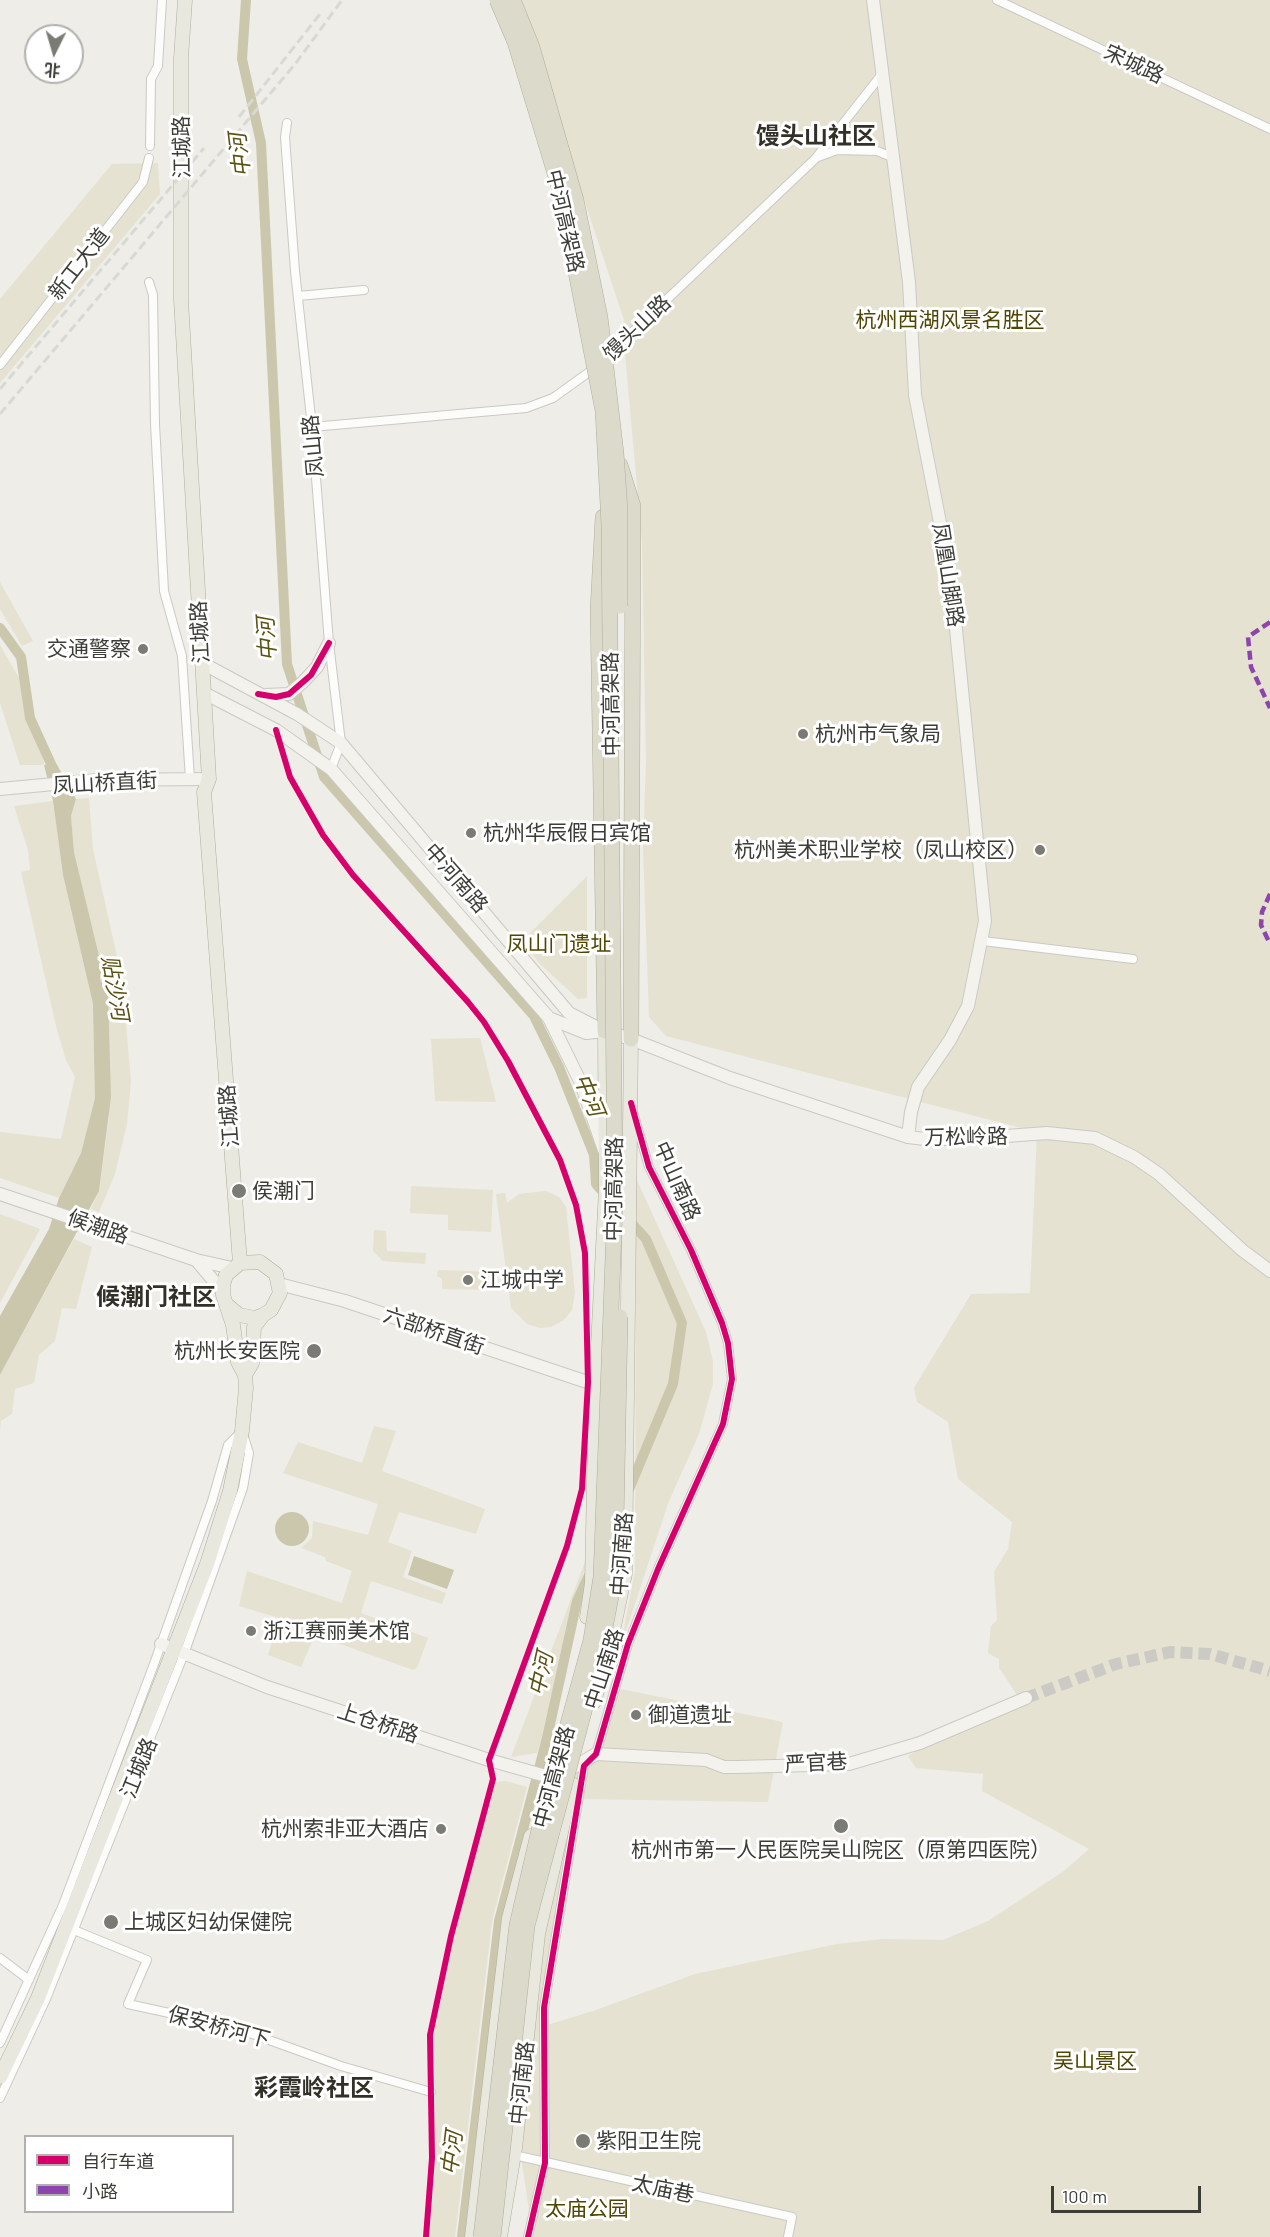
<!DOCTYPE html>
<meta charset="utf-8">
<style>
body{margin:0}
#map{position:relative;width:1270px;height:2237px;overflow:hidden;background:#eeede7;font-family:Barlow,"Noto Sans SC",sans-serif}
canvas{display:block}
.legend{position:absolute;left:24px;top:2135px;width:210px;height:78px;box-sizing:border-box;background:#fff;border:2px solid #b1b1af;margin:0;padding:8px 10px;list-style:none;font-size:18px;color:#3d3d38}
.legend li{display:flex;align-items:center;gap:12px;height:30px}
.legend b{width:30px;border:2px solid #b1b1af}
.north{position:absolute;left:24px;top:24px;width:60px;height:60px;box-sizing:border-box;background:#fff;border:2px solid #b1b1af;border-radius:50%;rotate:185deg;font-size:16px;font-weight:700;line-height:24px;text-align:center;color:#3d3d38}
.north::after{content:'';display:block;margin:auto;width:21px;height:27px;background:#7b7b75;clip-path:polygon(50% 0,100% 100%,50% 72%,0 100%)}
.scale{position:absolute;left:1051px;top:2186px;width:150px;height:27px;box-sizing:border-box;border:3px solid #3d3d38;border-top:0;padding-left:8px;font-size:18px;line-height:21px;white-space:nowrap;color:#3d3d38;-webkit-text-stroke:4px #fff;paint-order:stroke}
</style>
<div id="map">
<canvas width="1270" height="2237"></canvas>
<ul class="legend">
<li><b style="height:8px;background:#d6006c"></b>自行车道</li>
<li><b style="height:8px;background:#8e44ad"></b>小路</li>
</ul>
<div class="north">北</div>
<div class="scale">100 m</div>
</div>
<script>
const ctx = document.querySelector('canvas').getContext('2d');
ctx.lineJoin = 'round';
function fillPath(path, color) {
  ctx.fillStyle = color;
  ctx.fill(path, 'evenodd');
}
function shape(rows) {
  const path = new Path2D();
  for (const r of rows) {
    if (r.length === 3) {
      path.moveTo(r[0] + r[2], r[1]);
      path.arc(r[0], r[1], r[2], 0, 2 * Math.PI);
      continue;
    }
    path.moveTo(r[0], r[1]);
    for (let i = 2; i < r.length; i += 2) path.lineTo(r[i], r[i + 1]);
  }
  return path;
}
function strokePath(path, color, width, dash) {
  ctx.strokeStyle = color;
  ctx.lineWidth = width;
  ctx.lineCap = dash ? 'butt' : 'round';
  ctx.setLineDash(dash || []);
  ctx.stroke(path);
}
function label(font, color, halo, rows, align = 'center') {
  ctx.font = font + ' Barlow,"Noto Sans SC",sans-serif';
  ctx.lineWidth = 6;
  ctx.setLineDash([]);
  ctx.textBaseline = 'middle';
  ctx.strokeStyle = halo;
  ctx.fillStyle = color;
  for (const [text, x, y, turn = 0] of rows) {
    ctx.save();
    ctx.translate(x, y);
    ctx.rotate((+turn || 0) * Math.PI / 180);
    ctx.textAlign = isNaN(turn) ? turn : align;
    if (halo) ctx.strokeText(text, 0, 0);
    ctx.fillText(text, 0, 0);
    ctx.restore();
  }
}
const green = shape([
 [518,0,1270,0,1270,2237,533,2237,521,2157,520,2098,538,1934,575,1769,583,1770,580,1794,616,1688,783,1722,768,1802,578,1799,544,2026,593,2011,695,1974,837,1944,883,1939,943,1940,988,1921,1064,1871,1089,1849,982,1791,983,1774,916,1768,908,1756,1017,1695,999,1668,999,1659,988,1653,991,1626,997,1620,994,1572,1008,1549,1012,1522,958,1479,948,1422,917,1402,914,1388,971,1294,1030,1293,1037,1132,666,1036,649,1017,643,848,646,761,642,541,625,354,630,349,624,320],
 [158,163,160,194,0,383,0,299,112,164],
 [0,582,33,641,22,646,0,609],
 [0,645,19,678,28,721,42,750,44,765,20,765,0,703],
 [89,798,93,849,116,952,124,1003,131,1081,127,1124,115,1174,99,1212,91,1209,99,1191,109,1118,108,992,100,979,102,968,74,852,71,816,76,799],
 [53,801,63,875,93,1004,95,1037,95,1098,81,1153,59,1198,0,1178,0,1132,61,1139,75,1077,66,1060,57,1030,21,872,30,870,28,850,14,806],
 [587,876,587,998,578,999,540,964,522,941],
 [480,1038,496,1102,435,1101,431,1039],
 [636,1178,706,1332,713,1361,713,1384,699,1434,669,1501,620,1649,635,1571],
 [411,1186,493,1190,491,1232,448,1230,448,1215,410,1213],
 [546,1191,559,1197,566,1207,575,1293,572,1310,564,1320,551,1327,540,1328,527,1324,511,1308,496,1194,505,1193,507,1203,519,1194],
 [0,1214,40,1229,0,1303],
 [374,1230,386,1231,387,1251,426,1253,425,1264,383,1261,373,1251],
 [74,1239,92,1247,76,1309,62,1308,55,1341,39,1355,34,1383,15,1389,12,1414,1,1421,0,1430,0,1375],
 [438,1270,496,1272,497,1290,442,1289,442,1279,437,1276],
 [374,1426,396,1431,382,1471,485,1509,476,1534,399,1512,388,1542,412,1551,403,1577,446,1593,442,1604,371,1581,361,1613,428,1638,417,1668,413,1670,315,1635,301,1667,268,1655,279,1618,239,1606,247,1571,342,1603,352,1571,326,1561,325,1557,301,1548,312,1538,313,1521,368,1535,378,1504,283,1473,298,1442,362,1463],
 [585,1562,586,1566,566,1627,544,1735,537,1753,511,1757],
 [505,1781,527,1787,492,1921,455,2237,430,2237,436,2157,434,2035,455,1934,496,1782]
]);
const water = shape([
 [56,763,76,799,71,816,74,852,102,968,100,979,108,992,111,1097,99,1191,0,1375,0,1316,49,1229,59,1198,81,1153,95,1098,93,1004,63,875,53,801,44,765],
 [292,1529,17],
 [414,1556,454,1570,447,1589,408,1575]
]);
const canal = shape([
 [246,0,242,59,261,143,287,664,324,777,534,1016,559,1067,594,1155,596,1184,607,1196],
 [0,628,21,657,30,718,51,764,53,775],
 [626,1217,646,1239,682,1323,673,1384,627,1494],
 [462,2237,499,1921,547,1738,577,1601,590,1573]
]);
const secondaryTunnel = shape([
 [1026,1698,1116,1664,1170,1652,1210,1654,1270,1671]
]);
const street = shape([
 [997,0,1270,129],
 [287,123,285,137,295,271,312,427,329,643,341,743,331,769],
 [150,146,151,79,158,66,162,0],
 [818,157,837,150,877,151,892,157],
 [149,282,153,295,155,424,164,591,182,656,190,779],
 [298,296,364,290],
 [605,358,815,159,882,74],
 [0,365,143,182,149,158],
 [312,427,526,408,553,398,596,367],
 [983,941,1133,959],
 [74,1930,147,1960,128,2004,233,2027,341,2066,431,2092],
 [0,1958,29,1980],
 [0,2043,63,1905,154,1664,212,1501,228,1445,242,1431,249,1453,243,1488,184,1654,46,1999,0,2098],
 [514,2155,792,2217,788,2237],
 [528,2237,545,2163,544,2008,584,1766,596,1754,628,1644,658,1569,723,1424,732,1379,728,1343,722,1323,691,1250,649,1167,634,1115]
]);
const secondary = shape([
 [873,0,909,282,915,395,951,579,985,921,968,1006,950,1040,918,1087,911,1112,908,1137],
 [202,663,297,714,341,743,569,1013,604,1031],
 [204,693,276,730,331,769,549,1018,580,1081,604,1150],
 [266,695,289,694,303,682,317,667,329,643],
 [0,789,97,780,209,779],
 [549,1018,586,1033,605,1031,631,1039,730,1078,908,1137,925,1139,965,1139,1047,1133,1095,1138,1134,1157,1159,1174,1242,1250,1270,1271],
 [0,1194,196,1260],
 [279,1284,345,1301,596,1385],
 [223,1292,196,1260,232,1268],
 [161,1644,267,1687,489,1760,546,1776,562,1774,596,1754,706,1760,724,1767,738,1767,849,1764,920,1743,1026,1698]
]);
const primary = shape([
 [185,0,181,58,181,300,209,779,204,792,240,1263],
 [245,1375,252,1363,254,1327,263,1315],
 [587,1617,592,1583,596,1385,606,1189,605,1031],
 [594,1702,610,1645,625,1574,631,1039],
 [0,2077,38,1998,207,1564,230,1491,242,1431,246,1388,245,1375,238,1362,233,1325,223,1295,223,1285,226,1275,240,1263,260,1262,276,1274,280,1293,271,1310,263,1315,255,1318,239,1315,226,1304],
 [472,2237,509,1918,531,1836],
 [500,2237,515,2148,538,1934,572,1784]
]);
const highway = shape([
 [620,465,633,506,631,1039],
 [603,517,598,610,605,1031]
]);
const rail = shape([
 [239,117,320,14],
 [0,389,204,148],
 [0,414,296,63,342,0]
]);
const highwayBridge = shape([
 [513,0,532,47,576,200,600,317,616,453,620,511,620,606],
 [481,2237,517,1925,540,1826,591,1640,601,1577,615,1204,609,524,603,411,560,190,515,42,497,0],
 [493,2237,527,1926,602,1644,615,1575,620,1317]
]);
const quiet = shape([
 [1270,622,1248,637,1251,667,1270,708],
 [1270,894,1262,912,1261,925,1270,944]
]);
const cycleway = shape([
 [258,694,276,697,289,694,311,675,329,643],
 [276,730,290,777,323,835,353,875,468,1002,484,1022,508,1061,560,1160,576,1205,585,1253,588,1382,582,1489,567,1546,489,1760,493,1779,451,1936,430,2035,432,2158,426,2237],
 [528,2237,545,2163,544,2008,584,1766,596,1754,628,1644,658,1569,723,1424,732,1379,728,1343,722,1323,691,1250,649,1167,631,1103]
]);
const markers = [
 [143,649,6,"#7b7b75"],
 [803,734,6,"#7b7b75"],
 [471,833,6,"#7b7b75"],
 [1040,850,6,"#7b7b75"],
 [239,1191,8,"#7b7b75"],
 [468,1280,6,"#7b7b75"],
 [314,1351,8,"#7b7b75"],
 [251,1631,6,"#7b7b75"],
 [636,1715,6,"#7b7b75"],
 [841,1826,8,"#7b7b75"],
 [441,1829,6,"#7b7b75"],
 [111,1922,8,"#7b7b75"],
 [583,2141,8,"#7b7b75"]
];
const streetNames = [
 ["宋城路",1134,64,25],
 ["江城路",182,147,-91],
 ["中河高架路",565,221,77],
 ["新工大道",79,264,-52],
 ["馒头山路",637,328,-44],
 ["凤山路",313,446,-95],
 ["凤凰山脚路",948,575,81],
 ["江城路",200,632,-93],
 ["中河高架路",611,704,-91],
 ["凤山桥直街",105,783,-3],
 ["中河南路",456,878,49],
 ["江城路",229,1116,-94],
 ["万松岭路",966,1137,-1],
 ["中山南路",677,1181,66],
 ["中河高架路",614,1189,-89],
 ["候潮路",98,1227,19],
 ["六部桥直街",434,1331,19],
 ["中河南路",622,1554,-86],
 ["中山南路",604,1669,-72],
 ["上仓桥路",378,1723,18],
 ["严官巷",816,1763,-3],
 ["江城路",139,1768,-68],
 ["中河高架路",554,1777,-75],
 ["保安桥河下",219,2027,15],
 ["中河南路",522,2083,-84],
 ["太庙巷",663,2189,12]
];
const parkNames = [
 ["杭州西湖风景名胜区",950,320],
 ["凤山门遗址",559,944],
 ["吴山景区",1095,2061],
 ["太庙公园",587,2209]
];
const poiNames = [
 ["交通警察",131,649,"right"],
 ["杭州市气象局",815,734],
 ["杭州华辰假日宾馆",483,833],
 ["杭州美术职业学校（凤山校区）",1028,850,"right"],
 ["侯潮门",252,1191],
 ["江城中学",480,1280],
 ["杭州长安医院",300,1351,"right"],
 ["浙江赛丽美术馆",263,1631],
 ["御道遗址",648,1715],
 ["杭州索非亚大酒店",429,1829,"right"],
 ["杭州市第一人民医院吴山院区（原第四医院）",841,1850,"center"],
 ["上城区妇幼保健院",124,1922],
 ["紫阳卫生院",596,2141]
];
const waterNames = [
 ["中河",240,155,-97],
 ["中河",267,639,-94],
 ["贴沙河",115,988,80],
 ["中河",589,1095,67],
 ["中河",541,1674,-78],
 ["中河",452,2153,-83]
];
const quarterNames = [
 ["馒头山社区",816,136],
 ["候潮门社区",156,1297],
 ["彩霞岭社区",314,2088]
];
fillPath(green, '#e5e2d1');
fillPath(water, '#cbc7ac');
strokePath(canal, '#cbc7ac', 10);
strokePath(secondaryTunnel, '#cbcac4', 12, [12, 6]);
strokePath(street, '#cac9c4', 10);
strokePath(secondary, '#cac9c4', 14);
strokePath(primary, '#b0ad9b', 15);
strokePath(highway, '#b0ad9b', 16);
strokePath(street, '#fcfcfb', 8);
strokePath(secondary, '#f3f2ed', 12);
strokePath(primary, '#e9e8de', 14);
strokePath(highway, '#dcdacb', 15);
strokePath(rail, '#d8d8d5', 3, [9, 4.5]);
strokePath(highwayBridge, '#b0ad9b', 16, []);
strokePath(highwayBridge, '#dcdacb', 15);
strokePath(quiet, '#8e44ad', 4.5, [9, 4.5]);
strokePath(cycleway, '#d6006c', 6);
for (const [x, y, r, color] of markers) {
  const dot = new Path2D();
  dot.arc(x, y, r, 0, 2 * Math.PI);
  ctx.fillStyle = color;
  ctx.fill(dot);
  strokePath(dot, '#fff', 2);
}
label('21px', '#3d3d38', '#fff', streetNames);
label('21px', '#4f4602', '#fff', parkNames);
label('21px', '#3d3d38', '#fff', poiNames, 'left');
label('italic 22px', '#5b5214', '#fff', waterNames);
label('bold 24px', '#323128', '#fff', quarterNames);
</script>
